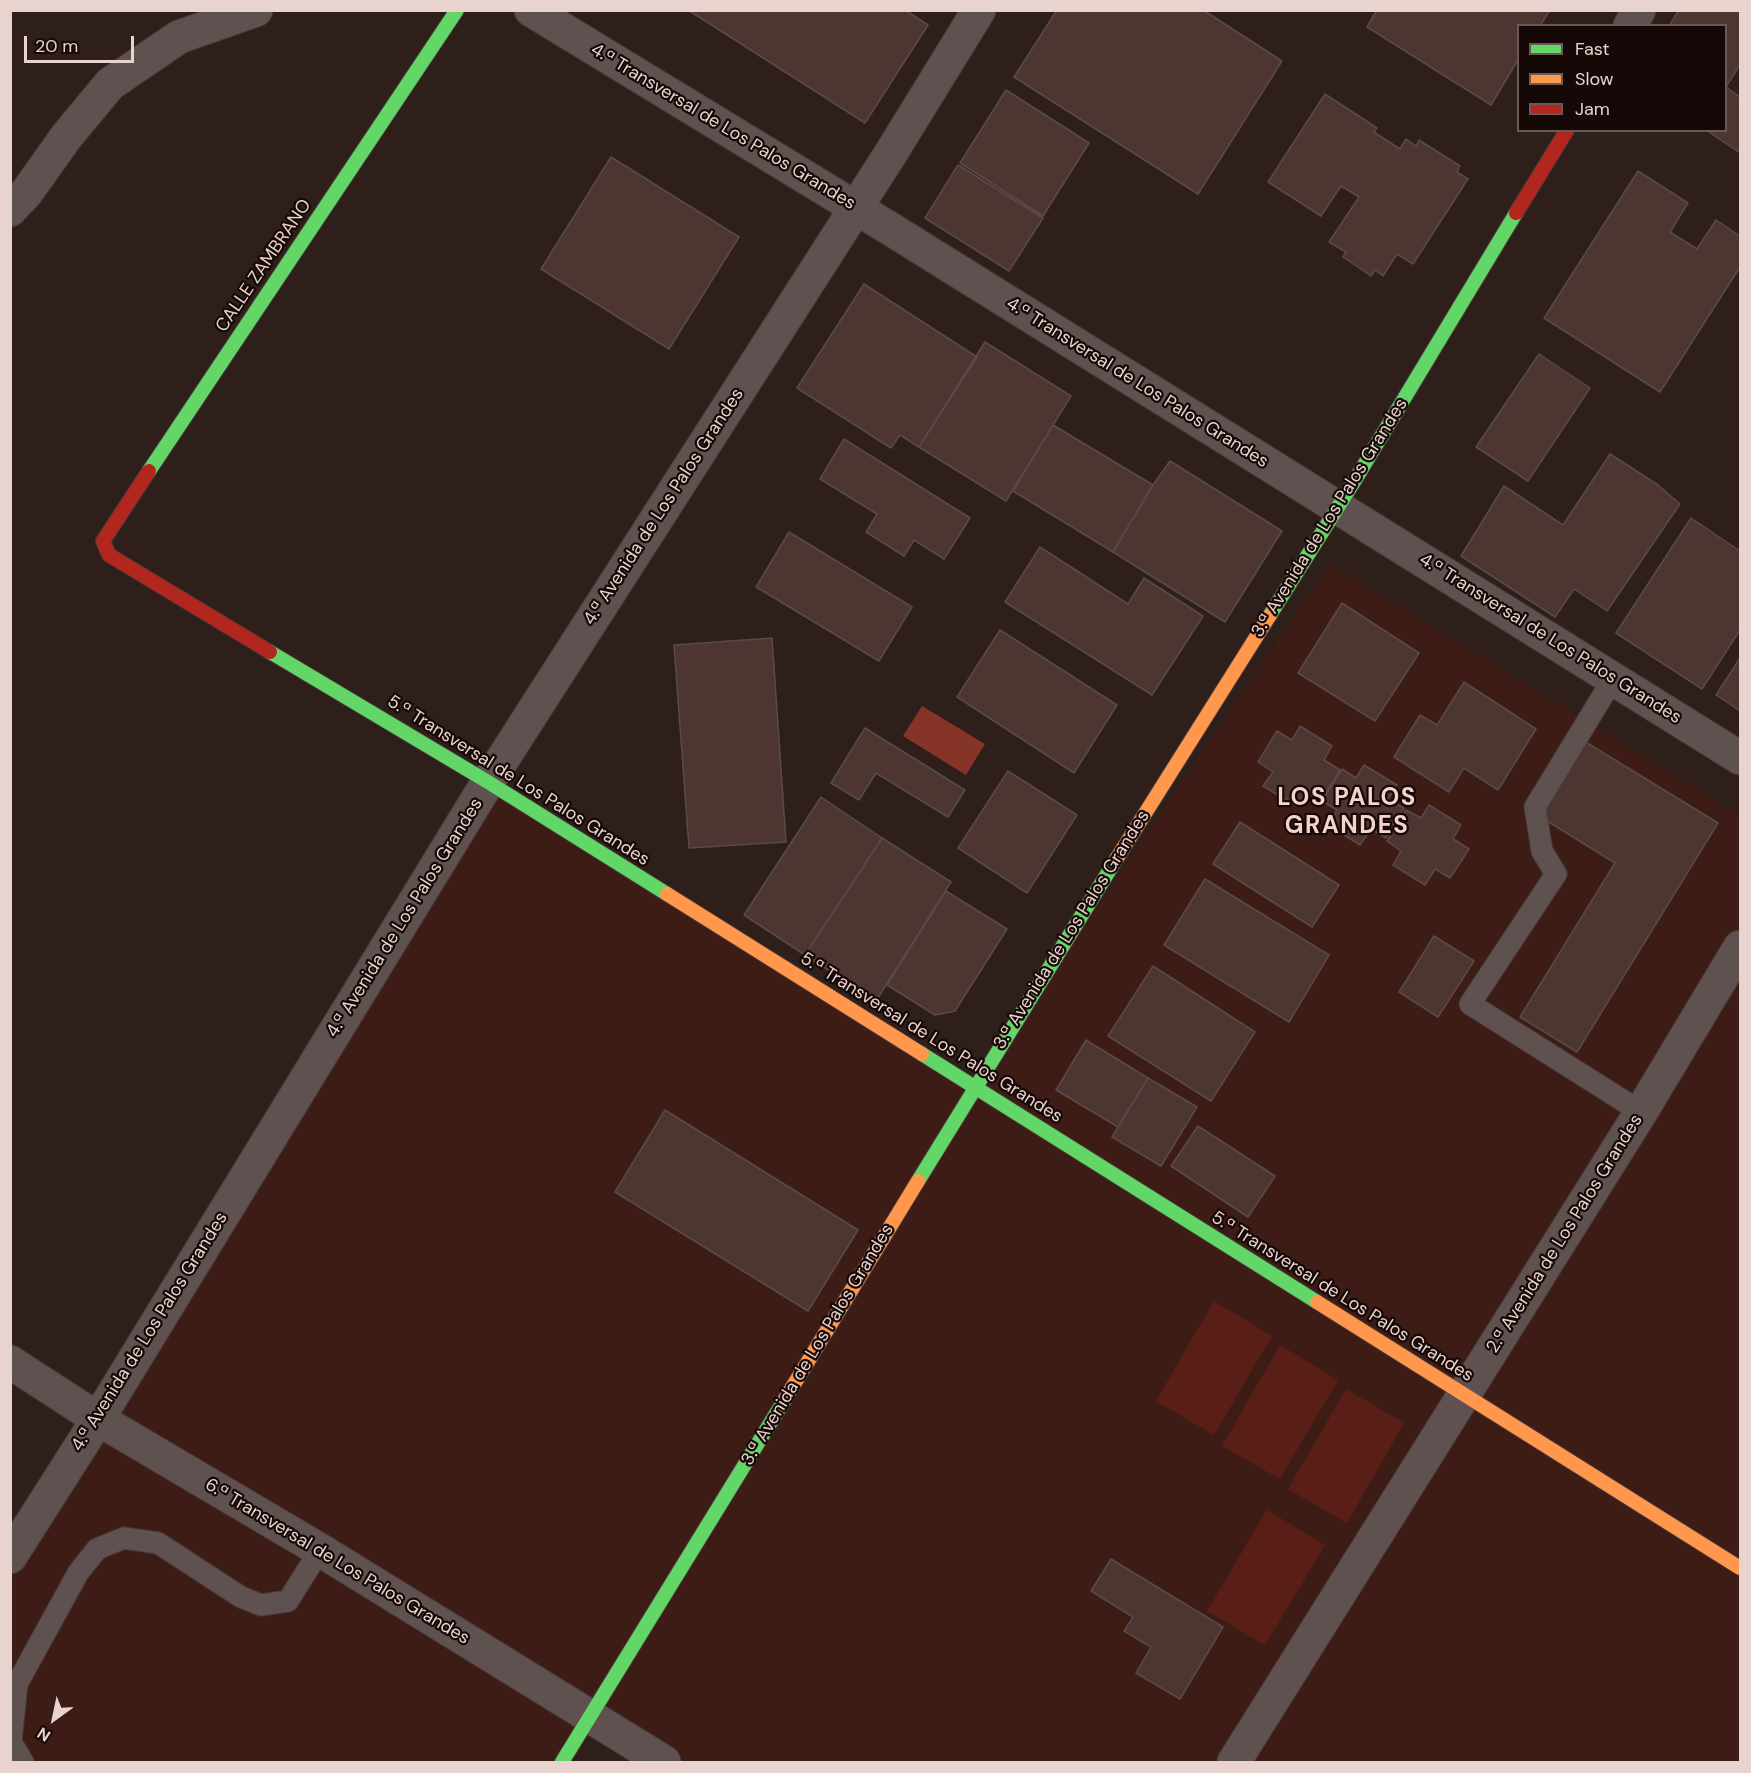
<!DOCTYPE html>
<meta charset="utf-8">
<style>
body{margin:0}
#map{position:relative;width:1751px;height:1773px;overflow:hidden;background:#2f1f1b;font-family:"DM Sans",sans-serif}
canvas{display:block}
.frame{position:absolute;inset:0;border:12px solid #e9d3cf;pointer-events:none}
.legend{position:absolute;left:1517px;top:24px;width:210px;height:108px;box-sizing:border-box;background:#150806;border:2px solid #6a5956;margin:0;padding:8px 10px;list-style:none;font-size:18px;color:#e9d3cf}
.legend li{display:flex;align-items:center;gap:12px;height:30px}
.legend b{width:30px;border:2px solid #6a5956}
.north{position:absolute;left:24px;top:1689px;width:60px;height:60px;-webkit-text-stroke:4px #150806;paint-order:stroke;rotate:213deg;font-size:16px;font-weight:700;line-height:24px;text-align:center;color:#e9d3cf}
.north::after{content:'';display:block;margin:auto;width:21px;height:27px;background:#e9d3cf;clip-path:polygon(50% 0,100% 100%,50% 72%,0 100%)}
.scale{position:absolute;left:24px;top:36px;width:110px;height:27px;box-sizing:border-box;border:3px solid #e9d3cf;border-top:0;padding-left:8px;font-size:18px;line-height:21px;white-space:nowrap;color:#e9d3cf;-webkit-text-stroke:4px #150806;paint-order:stroke}
</style>
<div id="map">
<canvas width="1751" height="1773"></canvas>
<div class="frame"></div>
<ul class="legend">
<li><b style="height:8px;background:#63d668"></b>Fast</li>
<li><b style="height:8px;background:#ff974d"></b>Slow</li>
<li><b style="height:8px;background:#b3261e"></b>Jam</li>
</ul>
<div class="north">N</div>
<div class="scale">20 m</div>
</div>
<script>
const ctx = document.querySelector('canvas').getContext('2d');
ctx.lineJoin = 'round';
function fillPath(path, color) {
  ctx.fillStyle = color;
  ctx.fill(path, 'evenodd');
}
function shape(rows) {
  const path = new Path2D();
  for (const r of rows) {
    path.moveTo(r[0], r[1]);
    for (let i = 2; i < r.length; i += 2) path.lineTo(r[i], r[i + 1]);
  }
  return path;
}
function strokePath(path, color, width, dash) {
  ctx.strokeStyle = color;
  ctx.lineWidth = width;
  ctx.lineCap = dash ? 'butt' : 'round';
  ctx.setLineDash(dash || []);
  ctx.stroke(path);
}
function label(font, color, halo, rows, align = 'center') {
  ctx.font = font + ' "DM Sans",sans-serif';
  ctx.lineWidth = 4.5;
  ctx.setLineDash([]);
  ctx.textBaseline = 'middle';
  ctx.strokeStyle = halo;
  ctx.fillStyle = color;
  for (const [text, x, y, turn = 0] of rows) {
    ctx.save();
    ctx.translate(x, y);
    ctx.rotate((+turn || 0) * Math.PI / 180);
    ctx.textAlign = isNaN(turn) ? turn : align;
    if (halo) ctx.strokeText(text, 0, 0);
    ctx.fillText(text, 0, 0);
    ctx.restore();
  }
}
const built = shape([
 [1330,564,1740,815,1740,1762,667,1762,591,1716,562,1762,11,1762,10,1550,488,782,975,1087]
]);
const green = shape([
 [1214,1301,1272,1336,1214,1435,1156,1401],
 [1280,1345,1338,1380,1280,1479,1222,1446],
 [1346,1389,1404,1423,1347,1523,1288,1489],
 [1267,1510,1325,1545,1265,1645,1207,1611]
]);
const water = shape([
 [922,706,985,744,966,775,903,736]
]);
const building = shape([
 [688,10,905,10,928,25,865,123,688,10],
 [1057,10,1203,10,1282,61,1198,194,1014,77,1057,10],
 [1377,10,1550,10,1540,26,1518,26,1518,60,1491,105,1367,27,1377,10],
 [1679,10,1740,10,1740,67,1739,66,1726,87,1726,26,1669,26,1679,10],
 [1726,87,1740,97,1740,153,1706,130,1726,130,1726,87],
 [1006,90,1089,143,1043,216,960,163,1006,90],
 [1325,94,1377,128,1374,132,1400,149,1406,139,1416,146,1419,140,1460,166,1457,172,1468,179,1413,264,1397,254,1383,276,1375,270,1371,276,1343,257,1346,252,1329,242,1359,197,1341,186,1321,216,1268,182,1325,94],
 [611,157,739,237,669,349,541,269,611,157],
 [958,165,1043,218,1009,271,925,218,958,165],
 [1638,171,1688,203,1670,232,1697,249,1716,220,1740,236,1740,267,1660,392,1544,318,1638,171],
 [864,284,977,357,919,447,900,435,891,448,797,388,864,284],
 [985,342,1071,396,1006,501,919,447,985,342],
 [1539,354,1590,388,1528,481,1476,447,1539,354],
 [1053,425,1153,485,1113,552,1013,491,1053,425],
 [844,439,970,518,944,559,914,540,904,556,866,532,877,514,820,479,844,439],
 [1610,454,1658,485,1680,504,1607,611,1574,589,1555,617,1461,556,1504,486,1563,525,1610,454],
 [1170,461,1282,531,1225,622,1113,552,1153,485,1170,461],
 [1691,518,1740,551,1740,630,1702,689,1616,633,1691,518],
 [789,532,912,607,879,661,756,587,789,532],
 [1040,547,1128,604,1144,578,1203,616,1152,695,1005,602,1040,547],
 [1342,603,1419,653,1375,721,1298,673,1342,603],
 [1000,630,1117,705,1074,773,957,697,1000,630],
 [772,638,786,842,689,848,674,645,772,638],
 [1740,658,1740,711,1716,695,1740,658],
 [1464,682,1536,729,1498,790,1464,768,1449,792,1394,757,1420,715,1437,725,1464,682],
 [1300,726,1332,746,1324,760,1340,770,1321,800,1306,791,1296,806,1263,786,1273,772,1258,762,1277,731,1292,740,1300,726],
 [865,728,965,790,948,817,876,773,859,800,831,783,865,728],
 [1584,741,1718,823,1577,1052,1520,1017,1615,863,1539,816,1584,741],
 [1364,765,1397,785,1388,799,1404,808,1386,838,1371,829,1360,845,1328,825,1337,810,1322,801,1342,769,1356,778,1364,765],
 [1008,771,1077,815,1027,893,958,848,1008,771],
 [821,797,882,838,805,955,744,915,821,797],
 [1429,805,1461,825,1453,839,1469,849,1450,878,1435,869,1425,885,1393,865,1401,851,1387,841,1406,810,1421,818,1429,805],
 [1240,822,1339,885,1312,927,1213,864,1240,822],
 [882,838,951,882,876,1001,805,955,882,838],
 [1205,879,1329,955,1289,1022,1164,945,1205,879],
 [946,891,1007,929,955,1011,935,1015,887,985,946,891],
 [1434,936,1474,961,1438,1017,1399,992,1434,936],
 [1153,966,1255,1032,1211,1101,1108,1036,1153,966],
 [1086,1040,1148,1078,1118,1127,1056,1090,1086,1040],
 [1148,1078,1197,1107,1161,1166,1112,1137,1148,1078],
 [665,1110,858,1230,808,1311,615,1192,665,1110],
 [1198,1126,1275,1176,1248,1217,1171,1166,1198,1126],
 [1111,1559,1223,1627,1180,1699,1136,1673,1151,1647,1124,1631,1133,1617,1091,1591,1111,1559]
]);
const lane = shape([
 [1613,679,1535,807,1542,851,1556,874,1470,1004,1641,1112],
 [23,1762,11,1742,17,1684,78,1573,97,1549,124,1538,158,1543,241,1597,261,1605,288,1601,320,1550]
]);
const street = shape([
 [531,10,889,228,1740,758],
 [1630,26,1639,10],
 [10,210,27,192,66,137,110,84,179,37,256,10],
 [10,1362,98,1419,320,1550,664,1762],
 [10,1557,98,1419,488,782,891,153,979,10],
 [1234,1762,1641,1112,1740,947]
]);
const fast = shape([
 [149,471,457,10],
 [1270,615,1355,480,1516,213],
 [270,652,488,782,667,894],
 [922,1054,1317,1302],
 [918,1181,1117,858],
 [562,1762,782,1404]
]);
const slow = shape([
 [1117,858,1270,615],
 [667,894,922,1054],
 [1317,1302,1740,1568],
 [782,1404,918,1181]
]);
const jam = shape([
 [1516,213,1567,130],
 [149,471,103,541,109,555,270,652]
]);
const streetNames = [
 ["4.ª Transversal de Los Palos Grandes",723,127,31],
 ["CALLE ZAMBRANO",264,266,-56],
 ["4.ª Transversal de Los Palos Grandes",1137,383,32],
 ["4.ª Avenida de Los Palos Grandes",664,507,-57],
 ["3.ª Avenida de Los Palos Grandes",1330,518,-58],
 ["4.ª Transversal de Los Palos Grandes",1550,639,32],
 ["5.ª Transversal de Los Palos Grandes",518,781,32],
 ["4.ª Avenida de Los Palos Grandes",405,918,-58],
 ["3.ª Avenida de Los Palos Grandes",1072,930,-58],
 ["5.ª Transversal de Los Palos Grandes",931,1038,32],
 ["2.ª Avenida de Los Palos Grandes",1565,1234,-58],
 ["5.ª Transversal de Los Palos Grandes",1342,1297,32],
 ["4.ª Avenida de Los Palos Grandes",150,1332,-58],
 ["3.ª Avenida de Los Palos Grandes",818,1345,-59],
 ["6.ª Transversal de Los Palos Grandes",337,1562,31]
];
const districtNames = [
 ["LOS PALOS",1347,799],
 ["GRANDES",1347,827]
];
fillPath(built, '#3e1c16');
fillPath(green, '#591f16');
fillPath(water, '#863427');
fillPath(building, '#4d3531');
strokePath(building, '#594b47', 1.5);
strokePath(lane, '#483938', 23);
strokePath(street, '#483938', 35);
strokePath(fast, '#483938', 16);
strokePath(slow, '#483938', 16);
strokePath(jam, '#483938', 16);
strokePath(lane, '#5e514f', 21);
strokePath(street, '#5e514f', 33);
strokePath(fast, '#63d668', 14);
strokePath(slow, '#ff974d', 14);
strokePath(jam, '#b3261e', 14);
label('18px', '#e9d3cf', '#150806', streetNames);
ctx.letterSpacing = '1.5px';
label('bold 24px', '#f5d3cc', '#150806', districtNames);
ctx.letterSpacing = '0px';
</script>
